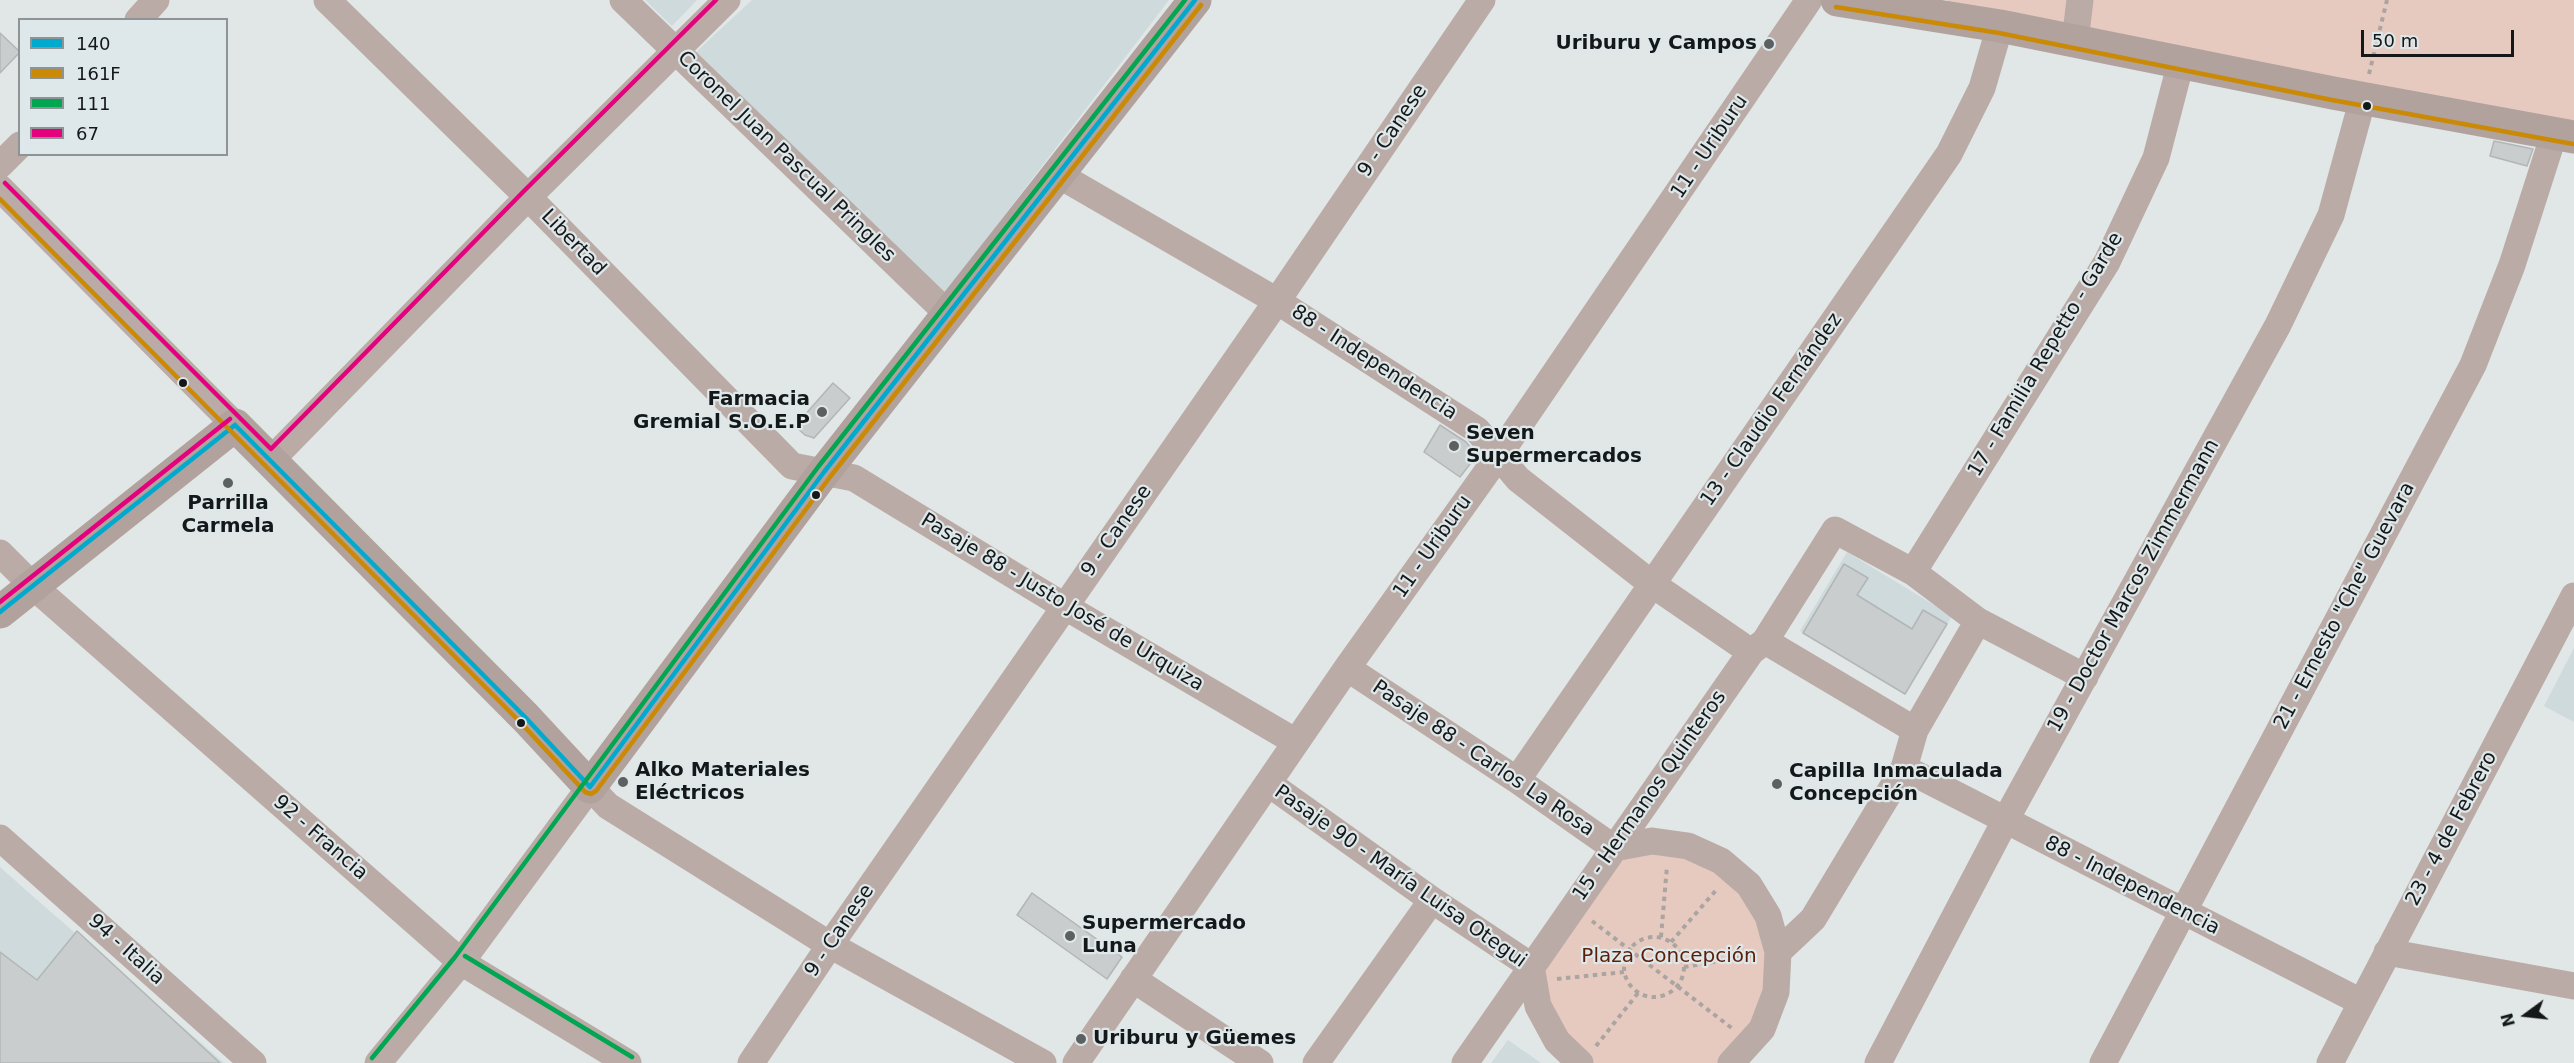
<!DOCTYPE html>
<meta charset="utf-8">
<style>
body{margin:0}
#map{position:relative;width:2574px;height:1063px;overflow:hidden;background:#e1e6e6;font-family:"DejaVu Sans",sans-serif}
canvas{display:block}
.legend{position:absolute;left:18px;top:18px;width:210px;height:138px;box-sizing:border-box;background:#dee7e9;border:2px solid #8e9496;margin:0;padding:8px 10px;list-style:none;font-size:18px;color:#151819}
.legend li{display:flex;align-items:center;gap:12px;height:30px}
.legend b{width:30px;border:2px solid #8e9496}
.north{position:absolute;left:2496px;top:985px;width:60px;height:60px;-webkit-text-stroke:4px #dee7e9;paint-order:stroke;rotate:255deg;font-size:16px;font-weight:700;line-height:24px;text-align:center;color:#151819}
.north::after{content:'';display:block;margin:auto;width:21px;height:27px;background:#151819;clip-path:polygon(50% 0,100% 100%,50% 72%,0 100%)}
.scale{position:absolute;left:2361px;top:30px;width:153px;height:27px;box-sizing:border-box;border:3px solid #151819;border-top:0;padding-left:8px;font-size:18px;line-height:21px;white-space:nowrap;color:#151819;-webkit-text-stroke:4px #dee7e9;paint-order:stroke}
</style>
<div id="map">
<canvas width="2574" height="1063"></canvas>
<ul class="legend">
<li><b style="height:8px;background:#00a9ce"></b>140</li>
<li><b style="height:8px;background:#ca8a05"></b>161F</li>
<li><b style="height:8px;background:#00a651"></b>111</li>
<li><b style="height:8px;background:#e5007d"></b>67</li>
</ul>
<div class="north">N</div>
<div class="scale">50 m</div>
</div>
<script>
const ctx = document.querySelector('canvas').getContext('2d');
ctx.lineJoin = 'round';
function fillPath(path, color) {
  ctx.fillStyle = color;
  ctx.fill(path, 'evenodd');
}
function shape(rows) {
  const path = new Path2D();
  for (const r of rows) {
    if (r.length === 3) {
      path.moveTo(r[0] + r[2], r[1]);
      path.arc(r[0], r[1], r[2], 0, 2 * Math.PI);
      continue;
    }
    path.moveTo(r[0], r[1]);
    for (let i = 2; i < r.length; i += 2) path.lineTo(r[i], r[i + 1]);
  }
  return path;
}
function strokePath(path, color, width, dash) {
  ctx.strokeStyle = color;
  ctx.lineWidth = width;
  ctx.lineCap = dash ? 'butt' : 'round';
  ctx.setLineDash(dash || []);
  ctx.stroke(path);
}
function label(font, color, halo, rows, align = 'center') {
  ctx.font = font + ' "DejaVu Sans",sans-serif';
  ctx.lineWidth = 4.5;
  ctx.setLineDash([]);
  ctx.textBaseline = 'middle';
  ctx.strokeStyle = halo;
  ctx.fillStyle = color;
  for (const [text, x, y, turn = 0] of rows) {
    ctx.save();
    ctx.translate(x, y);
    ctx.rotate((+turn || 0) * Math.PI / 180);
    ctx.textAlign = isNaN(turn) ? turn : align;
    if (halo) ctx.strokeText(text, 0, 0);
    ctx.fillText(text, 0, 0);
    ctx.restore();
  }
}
const built = shape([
 [645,0,697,0,672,26],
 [752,0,1169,0,945,293,694,54],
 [1847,552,1952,616,1905,694,1800,631],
 [2574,648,2574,722,2544,706],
 [0,867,28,892,224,1063,0,1063],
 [1508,1040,1541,1063,1491,1063]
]);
const green = shape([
 [1947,0,2574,0,2574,125,1946,5],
 [1652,841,1749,885,1776,992,1731,1063,1580,1063,1532,981,1614,848]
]);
const building = shape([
 [0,33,20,52,0,73,0,33],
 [2494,141,2533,149,2527,166,2490,156,2494,141],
 [833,383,850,398,814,438,805,435,795,426,833,383],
 [1440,425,1466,442,1477,455,1460,477,1424,452,1440,425],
 [1844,564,1868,578,1857,595,1912,629,1923,610,1947,624,1905,694,1803,633,1844,564],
 [1032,893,1122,957,1107,979,1017,915,1032,893],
 [77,931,220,1063,0,1063,0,952,37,980,77,931]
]);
const path = shape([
 [2369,74,2387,0],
 [1592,921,1733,1029],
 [1654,967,30],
 [1661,937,1667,866],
 [1671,942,1718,888],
 [1684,967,1755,955],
 [1557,979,1624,972],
 [1596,1046,1638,993]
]);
const minor = shape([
 [327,0,528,197,792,466,854,478,1064,606,1296,742],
 [623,0,948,314],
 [138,20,156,0],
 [2075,41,2080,0],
 [0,165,20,145],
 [1057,174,1277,301,1477,430,1518,479,1652,584,1751,652],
 [0,188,235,425],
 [271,460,528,197,727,0],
 [0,553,33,586,461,962,628,1063],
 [1913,572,2107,262,2156,158,2181,62],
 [1765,641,1915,730],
 [1347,668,1517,780,1614,848,1652,841,1688,846,1721,861,1749,885,1768,916,1778,952,1776,992,1762,1029,1731,1063],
 [1904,768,2361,1002],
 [1517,780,1949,154,1982,88,2000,26],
 [1268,783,1432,900,1531,966],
 [0,838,253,1063],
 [1778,952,1813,919,1904,768,1915,730,1978,621],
 [2387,952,2574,986],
 [1531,966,1538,1006,1557,1041,1580,1063],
 [1133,979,1260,1063],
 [378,1063,461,962,590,787,608,806,830,945,1043,1063],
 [751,1063,830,945,1277,301,1482,0],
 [1076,1063,1347,668,1499,455,1809,0],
 [1316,1063,1432,900],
 [1465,1063,1751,652,1765,641,1835,530,1913,572,1978,621,2085,677],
 [1878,1063,2005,821,2278,325,2331,215,2363,98],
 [2103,1063,2473,365,2512,265,2554,134],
 [2330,1063,2574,596]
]);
const major = shape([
 [1837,0,2000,26,2333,93,2574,137],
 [0,612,235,425,526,718,590,787,824,472,1195,0]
]);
const bus1 = shape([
 [235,425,526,718,590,787],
 [0,612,235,425],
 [590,787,824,472,1195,0]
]);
const bus2 = shape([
 [1836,7,1999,33,2332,100,2573,144],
 [0,199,521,723,585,792,591,794,596,791,830,477,1201,5]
]);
const bus3 = shape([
 [465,956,632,1057],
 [372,1058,455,957,818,467,1185,0]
]);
const bus4 = shape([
 [5,183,271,449,523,192,716,0],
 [0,602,230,419]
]);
const markers = [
 [1769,44,6,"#5c6061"],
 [2367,106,5,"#151819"],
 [183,383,5,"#151819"],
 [822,412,6,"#5c6061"],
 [1454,446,6,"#5c6061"],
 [228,483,6,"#5c6061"],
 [816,495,5,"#151819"],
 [521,723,5,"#151819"],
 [623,782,6,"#5c6061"],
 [1777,784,6,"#5c6061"],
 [1070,936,6,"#5c6061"],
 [1081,1039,6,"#5c6061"]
];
const poiNames = [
 ["Uriburu y Campos",1757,44,"right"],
 ["Farmacia",810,400,"right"],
 ["Gremial S.O.E.P",810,423,"right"],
 ["Seven",1466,434],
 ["Supermercados",1466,457],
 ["Parrilla",228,504,"center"],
 ["Carmela",228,527,"center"],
 ["Alko Materiales",635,771],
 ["Eléctricos",635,794],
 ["Capilla Inmaculada",1789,772],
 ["Concepción",1789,795],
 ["Supermercado",1082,924],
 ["Luna",1082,947],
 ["Uriburu y Güemes",1093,1039]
];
const streetNames = [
 ["9 - Canese",1393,131,-56],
 ["11 - Uriburu",1710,147,-56],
 ["Coronel Juan Pascual Pringles",786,157,44],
 ["Libertad",573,243,46],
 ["17 - Familia Repetto - Garde",2046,355,-59],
 ["88 - Independencia",1374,363,33],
 ["13 - Claudio Fernández",1772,410,-55],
 ["9 - Canese",1117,531,-55],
 ["11 - Uriburu",1433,547,-55],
 ["19 - Doctor Marcos Zimmermann",2134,586,-61],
 ["Pasaje 88 - Justo José de Urquiza",1062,603,31],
 ["21 - Ernesto \"Che\" Guevara",2345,606,-62],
 ["Pasaje 88 - Carlos La Rosa",1483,759,34],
 ["15 - Hermanos Quinteros",1650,796,-55],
 ["23 - 4 de Febrero",2452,829,-62],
 ["92 - Francia",320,838,41],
 ["Pasaje 90 - María Luisa Otegui",1400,877,35],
 ["88 - Independencia",2132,886,27],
 ["9 - Canese",840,931,-56],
 ["94 - Italia",126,950,42]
];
const parkNames = [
 ["Plaza Concepción",1669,957]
];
fillPath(built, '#cedadc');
fillPath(green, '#e6cac0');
fillPath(building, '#c9cdcd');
strokePath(building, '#b2b6b7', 1.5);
strokePath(path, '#aba4a1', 4, [4.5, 4.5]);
strokePath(minor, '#baaba6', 27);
strokePath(major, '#b1a29d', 33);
strokePath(bus1, '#00a9ce', 4.5);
strokePath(bus2, '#ca8a05', 4.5);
strokePath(bus3, '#00a651', 4.5);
strokePath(bus4, '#e5007d', 4.5);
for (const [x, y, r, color] of markers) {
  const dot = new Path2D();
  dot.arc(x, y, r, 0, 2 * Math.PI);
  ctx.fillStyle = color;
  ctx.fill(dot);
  strokePath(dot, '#dee7e9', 2);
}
label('bold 20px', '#151819', '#dee7e9', poiNames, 'left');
label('20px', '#151819', '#dee7e9', streetNames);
label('20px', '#5b1f08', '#dee7e9', parkNames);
</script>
